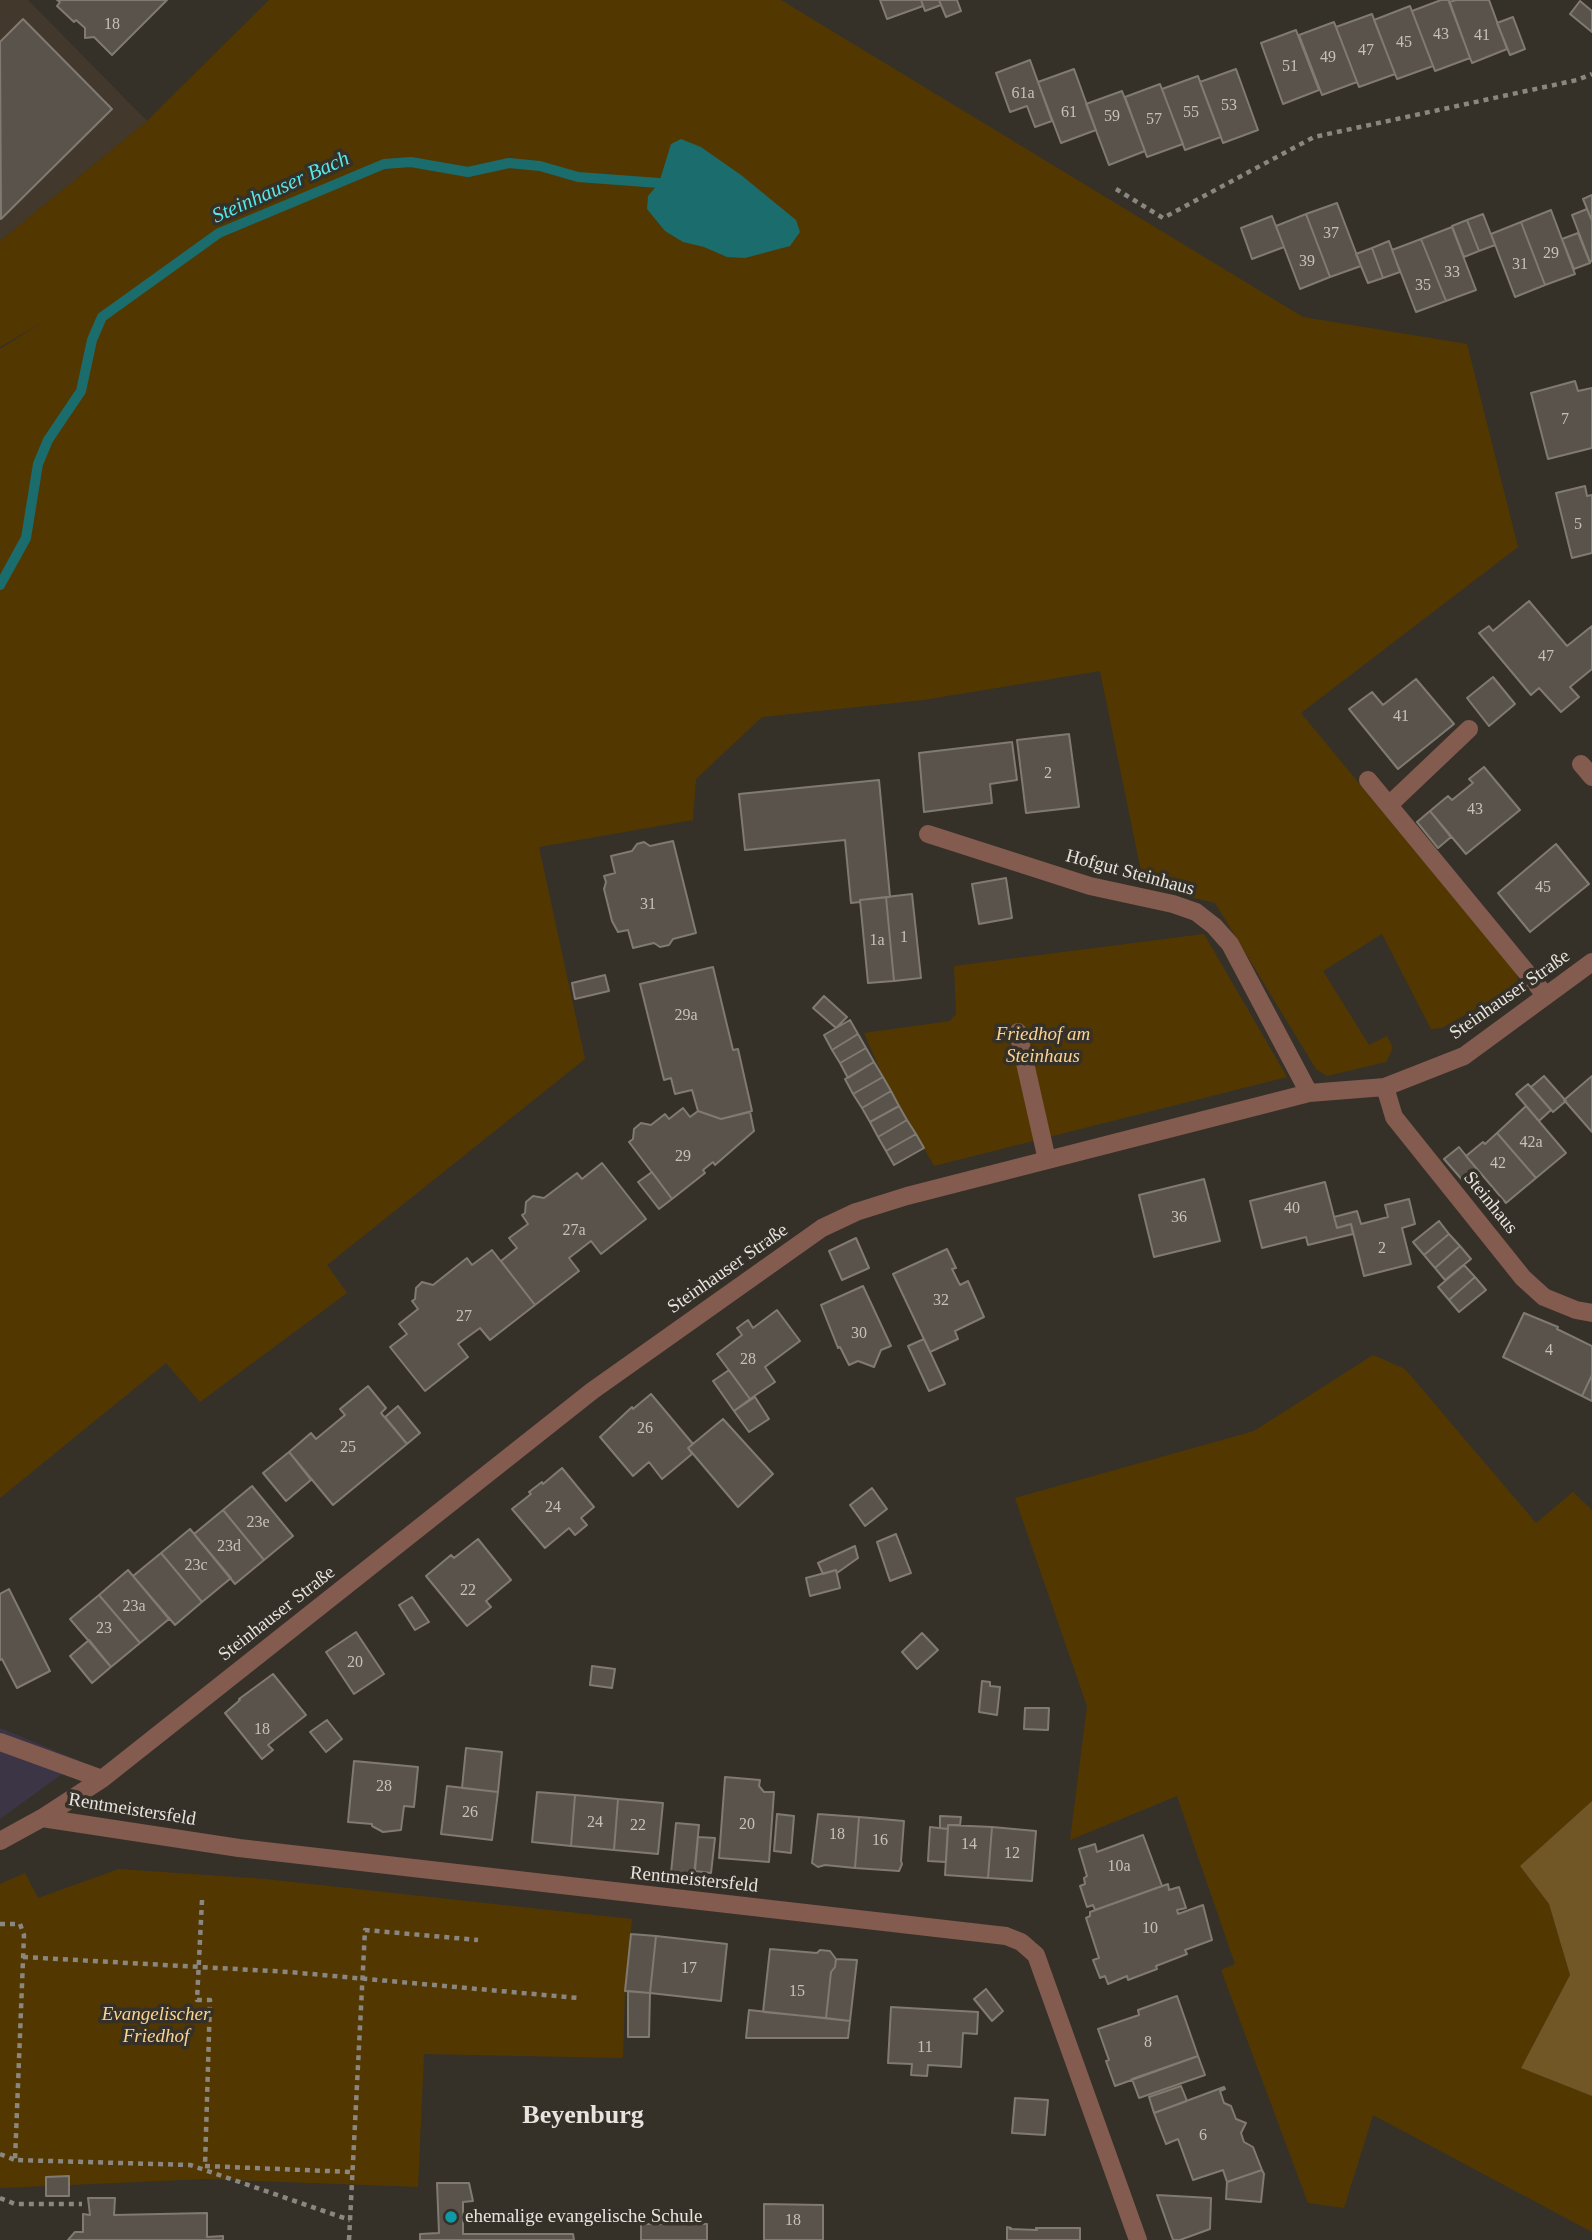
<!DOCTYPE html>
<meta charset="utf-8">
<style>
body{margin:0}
canvas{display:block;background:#353028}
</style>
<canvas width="1592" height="2240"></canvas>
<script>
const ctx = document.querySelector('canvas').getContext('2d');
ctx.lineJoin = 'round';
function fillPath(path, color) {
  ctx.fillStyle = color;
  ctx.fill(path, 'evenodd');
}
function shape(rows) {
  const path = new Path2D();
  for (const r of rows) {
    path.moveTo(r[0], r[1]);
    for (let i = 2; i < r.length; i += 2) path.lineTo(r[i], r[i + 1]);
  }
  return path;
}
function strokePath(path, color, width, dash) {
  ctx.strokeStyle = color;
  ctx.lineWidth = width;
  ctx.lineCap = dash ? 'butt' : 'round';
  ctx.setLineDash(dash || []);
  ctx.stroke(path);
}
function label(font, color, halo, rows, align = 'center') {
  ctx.font = font + ' "Times New Roman",serif';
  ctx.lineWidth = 7;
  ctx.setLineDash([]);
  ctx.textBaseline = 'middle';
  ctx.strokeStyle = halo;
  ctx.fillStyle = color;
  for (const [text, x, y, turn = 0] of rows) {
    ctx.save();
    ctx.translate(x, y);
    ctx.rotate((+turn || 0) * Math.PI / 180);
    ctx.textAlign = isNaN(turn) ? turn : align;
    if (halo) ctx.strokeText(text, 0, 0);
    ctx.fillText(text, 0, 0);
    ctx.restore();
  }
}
const built = shape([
 [0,0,28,0,147,121,0,241]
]);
const industrial = shape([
 [0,1728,80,1761,0,1819]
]);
const green = shape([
 [269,0,781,0,1303,317,1467,344,1518,547,1301,713,1512,968,1517,975,1518,984,1442,1028,1431,1029,1382,934,1323,971,1369,1045,1387,1036,1393,1048,1386,1062,1327,1076,1316,1069,1215,903,1144,886,1100,671,923,700,762,717,696,779,693,820,539,847,585,1059,327,1265,347,1293,200,1402,166,1363,0,1498,0,349,46,320,0,347,0,241,147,121],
 [1204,934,1287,1077,934,1166,882,1074,864,1033,950,1021,956,1014,954,966],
 [1373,1355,1405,1369,1536,1523,1573,1492,1592,1510,1592,1801,1520,1866,1549,1904,1570,1975,1521,2068,1592,2096,1592,2232,1373,2115,1344,2208,1308,2203,1221,1970,1235,1964,1177,1796,1070,1840,1087,1706,1015,1498,1254,1431],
 [119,1869,265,1879,632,1919,625,1991,623,2058,424,2054,418,2187,206,2179,0,2188,0,1884,25,1873,38,1898]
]);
const forest = shape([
 [1592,1801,1592,2096,1521,2068,1570,1975,1549,1904,1520,1866]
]);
const water = shape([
 [681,139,701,147,741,175,796,220,800,232,790,246,745,258,727,257,704,247,683,242,665,231,647,209,648,196,659,183,671,144]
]);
const stream = shape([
 [0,585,26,538,38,464,48,440,81,391,92,340,102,317,219,233,384,164,411,162,468,172,509,163,540,166,578,177,659,183]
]);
const building = shape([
 [57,0,167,0,112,55,94,37,85,38,85,28,76,20,74,22,57,6,60,2,57,0],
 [880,0,921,0,923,6,887,19,880,0],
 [921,0,939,0,941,5,925,11,921,0],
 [939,0,957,0,961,11,946,17,939,0],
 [1441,0,1449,0,1470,58,1435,71,1412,11,1441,0],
 [1456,0,1489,0,1507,49,1472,63,1449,2,1456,0],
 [1580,1,1592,11,1592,32,1570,14,1580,1],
 [1410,6,1433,66,1397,79,1374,20,1410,6],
 [1372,14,1395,74,1359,87,1336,27,1372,14],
 [1513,17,1525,49,1510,55,1497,23,1513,17],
 [23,19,112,109,1,219,0,42,23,19],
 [1334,22,1357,82,1322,95,1299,35,1334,22],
 [1296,30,1319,90,1283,104,1261,43,1296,30],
 [1030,60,1052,121,1035,127,1027,106,1010,112,996,73,1030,60],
 [1074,69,1096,130,1061,143,1038,82,1074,69],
 [1236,69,1258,130,1223,143,1200,82,1236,69],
 [1198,76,1221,137,1185,150,1162,89,1198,76],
 [1160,84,1183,144,1147,157,1125,97,1160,84],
 [1122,91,1145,151,1109,165,1086,104,1122,91],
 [1592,195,1592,221,1583,199,1592,195],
 [1337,203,1361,266,1330,277,1306,214,1337,203],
 [1587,209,1592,221,1592,261,1590,262,1572,215,1587,209],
 [1551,210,1575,274,1545,285,1521,222,1551,210],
 [1306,214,1330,277,1300,289,1276,226,1306,214],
 [1483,214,1495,245,1479,251,1467,220,1483,214],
 [1272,216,1284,247,1252,259,1241,228,1272,216],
 [1467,220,1479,251,1464,257,1452,226,1467,220],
 [1521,222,1545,285,1515,297,1491,234,1521,222],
 [1452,227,1476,290,1446,301,1421,239,1452,227],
 [1578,233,1590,263,1574,269,1562,239,1578,233],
 [1421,239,1446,301,1416,312,1392,250,1421,239],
 [1389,241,1400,272,1383,278,1372,248,1389,241],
 [1372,248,1383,278,1368,283,1356,254,1372,248],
 [1575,381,1578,391,1592,388,1592,448,1548,459,1531,393,1575,381],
 [1585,486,1587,496,1592,495,1592,553,1572,558,1556,493,1585,486],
 [1529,601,1567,646,1592,626,1592,669,1570,687,1579,697,1561,712,1539,688,1531,695,1479,633,1489,626,1493,631,1529,601],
 [1493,677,1515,704,1489,726,1467,698,1493,677],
 [1416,679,1454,724,1398,769,1349,709,1372,692,1383,705,1416,679],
 [1069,734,1079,807,1026,813,1017,740,1069,734],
 [1012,742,1017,780,990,784,992,803,924,812,919,753,1012,742],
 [1484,767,1520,810,1466,854,1430,811,1448,796,1452,800,1473,783,1469,779,1484,767],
 [879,780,890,897,860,900,860,902,851,903,845,840,745,850,739,794,879,780],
 [1430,811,1451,837,1438,848,1417,822,1430,811],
 [673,841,696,933,673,939,669,945,660,947,654,943,633,948,628,930,618,932,612,921,604,889,606,882,604,876,615,873,611,856,632,851,637,844,644,842,650,846,673,841],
 [1556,844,1589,884,1530,932,1498,893,1556,844],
 [1006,878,1012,918,979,924,972,884,1006,878],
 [912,894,921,978,894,981,886,897,912,894],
 [886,897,894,981,868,983,860,900,886,897],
 [713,967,733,1050,738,1049,752,1111,721,1119,698,1111,692,1090,675,1094,671,1078,664,1080,640,984,713,967],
 [605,975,609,991,575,999,572,983,605,975],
 [824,996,847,1017,836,1028,813,1008,824,996],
 [850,1020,858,1034,832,1050,824,1035,850,1020],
 [858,1034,866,1048,840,1063,832,1050,858,1034],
 [866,1048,874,1062,848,1078,840,1063,866,1048],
 [874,1062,883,1077,853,1094,845,1079,874,1062],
 [1544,1076,1566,1101,1553,1112,1531,1087,1544,1076],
 [1592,1076,1592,1132,1564,1100,1592,1076],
 [883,1077,891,1091,862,1108,853,1094,883,1077],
 [1528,1084,1551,1110,1539,1121,1516,1094,1528,1084],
 [891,1091,899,1106,870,1122,862,1108,891,1091],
 [899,1106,907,1120,878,1137,870,1122,899,1106],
 [1526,1106,1566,1153,1536,1178,1497,1133,1526,1106],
 [683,1108,690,1117,698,1111,721,1119,750,1112,754,1131,715,1165,713,1162,703,1170,705,1173,672,1199,629,1142,633,1139,634,1129,641,1123,651,1125,665,1114,669,1119,683,1108],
 [907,1120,916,1134,886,1151,878,1137,907,1120],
 [1497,1133,1536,1178,1506,1203,1466,1156,1483,1142,1485,1144,1497,1133],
 [916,1134,924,1148,894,1165,886,1151,916,1134],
 [1459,1147,1479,1172,1465,1183,1444,1159,1459,1147],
 [602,1163,646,1219,601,1254,591,1241,569,1258,579,1271,535,1305,501,1261,517,1248,509,1238,528,1224,522,1215,525,1213,526,1202,533,1196,544,1198,577,1173,582,1179,602,1163],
 [652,1172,672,1199,659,1209,638,1182,652,1172],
 [1204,1179,1220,1241,1154,1257,1139,1195,1204,1179],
 [1325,1182,1337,1228,1351,1224,1353,1234,1308,1245,1306,1237,1262,1248,1250,1201,1325,1182],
 [1409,1199,1415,1224,1402,1228,1411,1264,1364,1276,1351,1224,1337,1228,1334,1217,1357,1211,1361,1224,1388,1217,1385,1205,1409,1199],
 [1439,1221,1449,1234,1424,1255,1413,1242,1439,1221],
 [1449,1234,1460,1246,1435,1268,1424,1255,1449,1234],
 [856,1238,869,1268,842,1280,829,1251,856,1238],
 [1460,1246,1471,1259,1445,1280,1435,1268,1460,1246],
 [947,1249,956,1268,952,1269,960,1285,968,1281,984,1317,955,1331,958,1339,930,1352,893,1274,947,1249],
 [492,1250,535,1305,490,1340,480,1328,458,1344,468,1357,425,1391,390,1347,407,1334,399,1324,418,1309,412,1301,415,1299,416,1288,422,1282,433,1285,467,1258,472,1265,492,1250],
 [1464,1265,1475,1277,1449,1300,1438,1287,1464,1265],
 [1475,1277,1486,1290,1459,1312,1449,1300,1475,1277],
 [863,1286,891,1346,881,1350,874,1367,858,1361,849,1365,840,1347,838,1348,821,1305,863,1286],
 [777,1310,800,1341,765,1367,775,1382,750,1399,717,1354,742,1335,737,1328,748,1320,753,1328,777,1310],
 [1524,1313,1558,1327,1557,1329,1592,1346,1592,1375,1582,1396,1503,1357,1524,1313],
 [924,1339,945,1384,929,1391,908,1346,924,1339],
 [729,1370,750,1399,734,1411,713,1381,729,1370],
 [1592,1375,1592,1401,1582,1396,1592,1375],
 [368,1386,386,1408,381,1413,407,1444,333,1505,289,1452,311,1433,316,1439,345,1415,340,1409,368,1386],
 [651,1394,693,1444,688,1448,692,1454,662,1479,649,1462,633,1476,600,1437,632,1407,633,1409,651,1394],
 [755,1397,769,1419,749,1432,734,1411,755,1397],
 [398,1406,420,1433,407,1444,385,1417,398,1406],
 [723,1419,773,1474,738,1507,688,1448,723,1419],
 [289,1452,311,1480,286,1501,263,1473,289,1452],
 [562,1468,594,1507,581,1518,587,1525,575,1535,569,1528,545,1548,512,1509,531,1494,529,1492,542,1482,543,1484,562,1468],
 [252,1486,293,1536,264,1560,223,1510,252,1486],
 [872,1488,887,1509,865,1526,850,1505,872,1488],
 [223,1510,264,1560,235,1584,194,1534,223,1510],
 [190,1529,231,1578,202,1602,161,1553,190,1529],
 [896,1534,911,1573,890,1581,877,1542,896,1534],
 [478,1539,511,1580,486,1601,491,1607,467,1626,426,1576,451,1555,454,1558,478,1539],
 [855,1546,858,1558,837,1573,836,1570,823,1574,818,1563,855,1546],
 [161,1553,202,1602,175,1625,133,1576,161,1553],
 [128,1570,169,1619,140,1643,99,1595,128,1570],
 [836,1570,840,1588,810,1596,806,1578,836,1570],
 [9,1589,50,1671,17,1688,2,1659,0,1660,0,1594,9,1589],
 [99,1595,140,1643,111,1667,70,1619,99,1595],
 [412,1597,429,1622,415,1630,399,1605,412,1597],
 [356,1632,384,1674,354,1694,326,1652,356,1632],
 [922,1633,938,1650,917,1669,902,1652,922,1633],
 [89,1640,111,1667,92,1683,70,1656,89,1640],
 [592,1666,615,1669,612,1688,590,1685,592,1666],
 [273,1674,306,1715,268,1745,273,1750,262,1759,225,1713,240,1700,239,1699,273,1674],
 [982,1681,990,1682,990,1686,1000,1687,997,1715,979,1712,982,1681],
 [1025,1708,1049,1708,1048,1730,1024,1729,1025,1708],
 [327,1720,342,1739,326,1752,310,1732,327,1720],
 [466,1748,502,1752,498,1792,462,1788,466,1748],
 [354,1761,418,1767,414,1807,404,1806,401,1830,383,1832,372,1826,372,1824,348,1822,354,1761],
 [725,1777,760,1780,759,1786,764,1792,774,1792,769,1862,719,1858,725,1777],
 [447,1786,498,1792,492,1840,441,1834,447,1786],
 [537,1792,575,1795,571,1846,532,1842,537,1792],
 [575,1795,618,1799,614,1850,571,1846,575,1795],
 [618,1799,663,1803,658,1854,614,1850,618,1799],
 [777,1814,794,1816,791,1853,774,1851,777,1814],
 [818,1814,859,1817,855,1868,825,1865,818,1867,812,1863,818,1814],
 [940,1816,961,1817,960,1825,948,1825,948,1829,940,1828,940,1816],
 [859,1817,904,1821,901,1861,902,1864,899,1871,855,1868,859,1817],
 [676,1823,699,1825,694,1875,671,1873,676,1823],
 [948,1825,992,1827,988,1878,945,1875,948,1825],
 [930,1827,948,1829,946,1862,928,1861,930,1827],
 [992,1827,1036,1831,1032,1881,988,1878,992,1827],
 [1143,1835,1162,1886,1095,1910,1093,1905,1087,1907,1080,1886,1085,1884,1084,1878,1087,1876,1079,1849,1095,1844,1097,1852,1143,1835],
 [698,1837,715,1838,711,1873,695,1871,698,1837],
 [1168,1884,1169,1890,1179,1887,1186,1908,1177,1910,1178,1914,1203,1905,1212,1940,1185,1950,1187,1954,1156,1966,1157,1969,1128,1980,1127,1976,1108,1984,1105,1976,1100,1978,1093,1960,1099,1958,1086,1918,1090,1916,1090,1912,1168,1884],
 [631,1934,656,1936,650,1993,625,1991,631,1934],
 [656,1936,727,1944,721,2001,650,1993,656,1936],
 [770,1949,817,1953,820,1950,830,1951,836,1959,835,1967,831,1972,826,2018,763,2012,770,1949],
 [836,1959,857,1960,850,2021,826,2018,831,1972,835,1967,836,1959],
 [986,1989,1003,2011,992,2021,974,1999,986,1989],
 [628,1991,650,1993,649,2037,628,2037,628,1991],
 [1177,1996,1198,2056,1115,2086,1106,2061,1109,2060,1098,2029,1139,2015,1138,2010,1177,1996],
 [891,2007,978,2012,977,2034,963,2033,961,2067,928,2065,927,2076,911,2075,912,2064,888,2063,891,2007],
 [749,2010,850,2021,848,2038,746,2038,749,2010],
 [1198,2056,1205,2075,1139,2098,1132,2079,1198,2056],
 [1181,2086,1187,2101,1154,2113,1149,2097,1181,2086],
 [1224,2087,1225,2089,1220,2091,1224,2103,1231,2106,1236,2119,1246,2123,1241,2133,1244,2142,1253,2147,1262,2170,1227,2182,1223,2170,1193,2180,1178,2139,1166,2144,1154,2113,1224,2087],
 [1015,2098,1048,2100,1045,2135,1012,2133,1015,2098],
 [1262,2170,1264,2174,1261,2202,1226,2199,1227,2182,1262,2170],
 [69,2176,69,2196,46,2196,46,2177,69,2176],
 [437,2183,469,2183,473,2201,463,2202,463,2234,573,2234,574,2240,420,2240,420,2234,439,2233,437,2183],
 [1157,2195,1211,2198,1210,2229,1180,2240,1173,2240,1157,2195],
 [88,2198,115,2198,114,2215,207,2213,207,2237,223,2236,223,2240,68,2240,75,2232,83,2232,83,2214,90,2215,88,2198],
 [764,2204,823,2205,823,2240,764,2240,764,2204],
 [641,2224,707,2224,707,2240,641,2240,641,2224],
 [1007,2227,1011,2228,1010,2229,1037,2230,1036,2228,1080,2228,1080,2240,1007,2240,1007,2227]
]);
const path = shape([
 [1116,189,1163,218,1314,137,1577,80,1592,74],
 [202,1900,197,2000,210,2000,205,2166],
 [0,1924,20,1924,24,1935,15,2160,190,2165,350,2220],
 [23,1957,289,1972,578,1998],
 [0,2154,15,2160],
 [205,2166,352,2172],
 [0,2198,15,2204,82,2204],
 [349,2240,365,1930,478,1940]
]);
const minor = shape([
 [1581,764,1592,777],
 [1368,780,1546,996],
 [1389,805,1469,729],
 [928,834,1090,886,1173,904,1196,912,1214,926,1230,944,1309,1093],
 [1018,1032,1047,1160],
 [1385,1087,1394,1117,1523,1278,1544,1297,1576,1310,1592,1313],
 [0,1742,102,1779],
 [42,1818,239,1848,1006,1936,1021,1942,1036,1955,1138,2240],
 [0,1841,42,1818,102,1779,592,1391,822,1228,856,1212,907,1196,1309,1093,1385,1087,1464,1056,1592,962]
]);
const markers = [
 [451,2217,7,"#0f9aa8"]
];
const numberNames = [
 ["18",112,25],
 ["43",1441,35],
 ["41",1482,36],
 ["45",1404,43],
 ["47",1366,51],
 ["49",1328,58],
 ["51",1290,67],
 ["61a",1023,94],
 ["53",1229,106],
 ["61",1069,113],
 ["55",1191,113],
 ["59",1112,117],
 ["57",1154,120],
 ["37",1331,234],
 ["29",1551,254],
 ["39",1307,262],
 ["31",1520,265],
 ["33",1452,273],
 ["35",1423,286],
 ["7",1565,420],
 ["5",1578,525],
 ["47",1546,657],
 ["41",1401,717],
 ["2",1048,774],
 ["43",1475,810],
 ["45",1543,888],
 ["31",648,905],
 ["1",904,938],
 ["1a",877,941],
 ["29a",686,1016],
 ["42a",1531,1143],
 ["29",683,1157],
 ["42",1498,1164],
 ["40",1292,1209],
 ["36",1179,1218],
 ["27a",574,1231],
 ["2",1382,1249],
 ["32",941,1301],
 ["27",464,1317],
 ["30",859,1334],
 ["4",1549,1351],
 ["28",748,1360],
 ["26",645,1429],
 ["25",348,1448],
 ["24",553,1508],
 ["23e",258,1523],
 ["23d",229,1547],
 ["23c",196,1566],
 ["22",468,1591],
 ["23a",134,1607],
 ["23",104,1629],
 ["20",355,1663],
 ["18",262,1730],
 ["28",384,1787],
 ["26",470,1813],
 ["24",595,1823],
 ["20",747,1825],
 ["22",638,1826],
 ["18",837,1835],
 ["16",880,1841],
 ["14",969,1845],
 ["12",1012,1854],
 ["10a",1119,1867],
 ["10",1150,1929],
 ["17",689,1969],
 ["15",797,1992],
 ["8",1148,2043],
 ["11",925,2048],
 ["6",1203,2136],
 ["18",793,2221]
];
const streetNames = [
 ["Hofgut Steinhaus",1130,873,15],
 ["Steinhauser Straße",1510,995,-35],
 ["Steinhaus",1490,1203,51],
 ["Steinhauser Straße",728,1269,-35],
 ["Steinhauser Straße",277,1614,-38],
 ["Rentmeistersfeld",132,1810,9],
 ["Rentmeistersfeld",694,1880,6]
];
const parkNames = [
 ["Friedhof am",1043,1035],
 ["Steinhaus",1043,1057],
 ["Evangelischer",156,2015],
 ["Friedhof",156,2037]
];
const poiNames = [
 ["ehemalige evangelische Schule",465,2217]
];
const waterNames = [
 ["Steinhauser Bach",281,188,-24]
];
const districtNames = [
 ["Beyenburg",583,2116]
];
fillPath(built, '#42392c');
fillPath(industrial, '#3c3546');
fillPath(green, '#523800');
fillPath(forest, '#715626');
fillPath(water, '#1b6c6d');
strokePath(stream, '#1b6c6d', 10);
fillPath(building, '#59534b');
strokePath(building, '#807a71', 2);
strokePath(path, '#8a8680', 4.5, [5, 5]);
strokePath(minor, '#835b4f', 18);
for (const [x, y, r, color] of markers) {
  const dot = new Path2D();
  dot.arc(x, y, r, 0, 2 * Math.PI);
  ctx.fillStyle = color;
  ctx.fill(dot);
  strokePath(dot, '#353028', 2.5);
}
label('16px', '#c4c0ba', null, numberNames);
label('19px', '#e7e4df', '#353028', streetNames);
label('italic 19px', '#fbd494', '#353028', parkNames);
label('19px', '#e7e4df', '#353028', poiNames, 'left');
label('italic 21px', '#55e8e9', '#353028', waterNames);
label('bold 26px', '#e7e4df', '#353028', districtNames);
</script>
